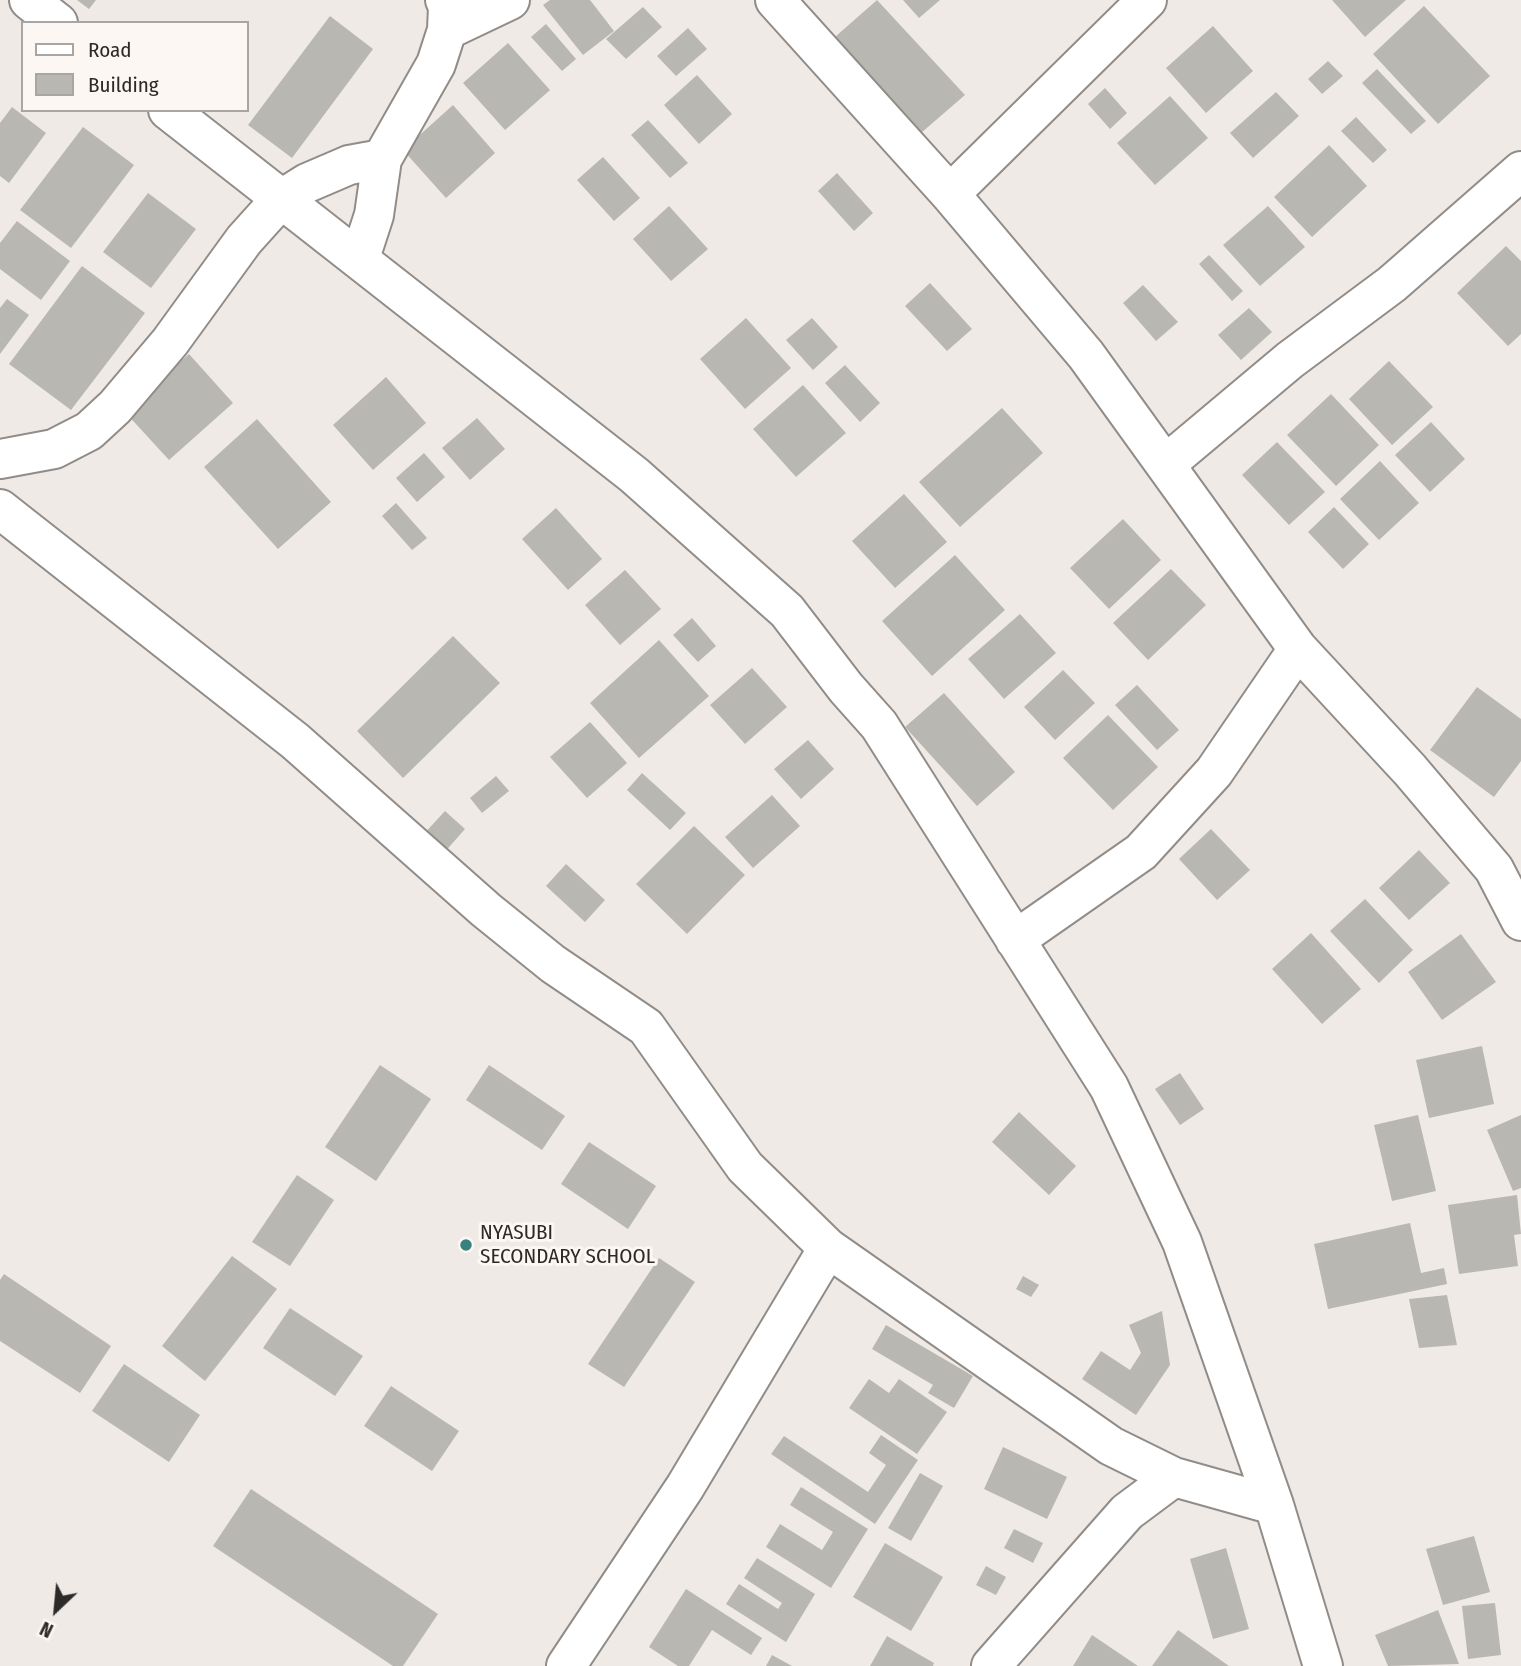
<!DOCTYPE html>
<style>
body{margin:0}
#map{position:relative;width:1521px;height:1666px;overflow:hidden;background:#efeae5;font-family:"Fira Sans Condensed",sans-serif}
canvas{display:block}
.legend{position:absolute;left:21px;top:21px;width:228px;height:91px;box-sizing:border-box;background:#fcf7f2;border:2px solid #a9a5a2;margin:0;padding:9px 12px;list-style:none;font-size:21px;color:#2d2b2a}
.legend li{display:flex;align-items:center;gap:14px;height:35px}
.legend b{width:35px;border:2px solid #a9a5a2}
.north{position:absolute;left:21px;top:1575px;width:70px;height:70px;-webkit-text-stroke:5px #fcf7f2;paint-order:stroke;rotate:206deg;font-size:19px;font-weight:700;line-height:28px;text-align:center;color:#2d2b2a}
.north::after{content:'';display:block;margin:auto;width:24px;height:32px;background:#2d2b2a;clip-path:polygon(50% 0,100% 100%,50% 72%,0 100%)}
</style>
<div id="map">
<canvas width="1521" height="1666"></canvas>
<ul class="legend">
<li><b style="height:9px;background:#fff"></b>Road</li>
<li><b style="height:19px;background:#b9b7b1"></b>Building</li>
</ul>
<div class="north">N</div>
</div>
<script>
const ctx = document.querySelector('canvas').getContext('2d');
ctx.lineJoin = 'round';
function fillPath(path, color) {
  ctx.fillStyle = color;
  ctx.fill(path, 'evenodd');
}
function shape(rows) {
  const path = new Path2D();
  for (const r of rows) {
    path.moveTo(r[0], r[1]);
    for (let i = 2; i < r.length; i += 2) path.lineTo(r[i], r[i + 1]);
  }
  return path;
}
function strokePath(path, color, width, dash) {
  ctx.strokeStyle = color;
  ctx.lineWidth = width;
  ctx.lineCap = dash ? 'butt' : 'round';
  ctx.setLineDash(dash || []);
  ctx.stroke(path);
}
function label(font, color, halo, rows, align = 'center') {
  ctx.font = font + ' "Fira Sans Condensed",sans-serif';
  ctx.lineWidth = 6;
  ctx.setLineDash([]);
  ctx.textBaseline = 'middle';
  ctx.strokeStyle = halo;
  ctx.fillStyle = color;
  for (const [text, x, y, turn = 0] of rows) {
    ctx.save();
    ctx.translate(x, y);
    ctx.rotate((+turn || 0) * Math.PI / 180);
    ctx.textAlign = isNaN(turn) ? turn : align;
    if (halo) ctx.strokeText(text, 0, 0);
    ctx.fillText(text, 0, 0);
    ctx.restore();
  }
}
const building = shape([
 [77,0,96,0,89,9],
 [550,0,590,0,614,31,583,55,543,5],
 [877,0,965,95,921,133,835,37],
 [903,0,940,0,919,18],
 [1332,0,1406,0,1365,37],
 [1424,6,1490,76,1438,124,1373,54],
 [643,7,662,27,626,59,606,39],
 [330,16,373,49,292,158,248,125],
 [546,24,576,59,562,71,531,37],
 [1213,26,1253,71,1206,113,1166,68],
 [688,28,707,49,676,76,657,56],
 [508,43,550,90,505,130,463,83],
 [1328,61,1343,76,1322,94,1308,79],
 [1377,69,1426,121,1411,134,1362,83],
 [697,75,732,114,699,144,664,105],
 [1105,88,1127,113,1110,129,1088,104],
 [1276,92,1299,116,1253,158,1230,133],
 [1170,96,1208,138,1155,185,1117,143],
 [453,105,495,153,446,198,403,150],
 [12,107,46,133,9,183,0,176,0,123],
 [1356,117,1387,150,1373,163,1341,131],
 [648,120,688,163,670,178,631,135],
 [83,127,134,165,71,248,20,210],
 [1329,145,1367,186,1312,237,1274,197],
 [603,157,640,198,614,221,577,180],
 [837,173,873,213,854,231,818,191],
 [148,193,196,229,151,288,103,252],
 [669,206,708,249,671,281,633,239],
 [1268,206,1305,247,1260,286,1223,245],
 [17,221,70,261,41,300,0,269,0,243],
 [1506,246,1521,261,1521,334,1508,346,1457,293],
 [1209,255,1243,291,1232,301,1199,264],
 [82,266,145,313,71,410,9,364],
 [930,283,972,329,947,351,905,306],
 [1143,285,1178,322,1156,341,1123,303],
 [7,299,29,315,0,354,0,308],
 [1249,308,1272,332,1241,360,1218,335],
 [746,318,791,368,745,409,700,359],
 [812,318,838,347,813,370,786,340],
 [189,354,233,403,169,460,124,411],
 [1389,361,1433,407,1392,445,1349,399],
 [845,365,880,403,860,422,825,383],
 [386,377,426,423,373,470,333,425],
 [803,385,846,433,796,477,753,429],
 [1331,394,1379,445,1336,486,1287,435],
 [1002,408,1043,453,960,527,919,482],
 [477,418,505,449,470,480,442,448],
 [257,419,331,502,278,549,204,467],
 [1431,422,1465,459,1430,492,1395,455],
 [1277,442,1325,492,1289,525,1242,475],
 [424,453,445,477,417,502,396,478],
 [1380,461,1419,503,1379,540,1340,499],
 [904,494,947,542,895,588,852,541],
 [396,503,427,538,412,550,382,516],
 [1334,507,1369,544,1343,569,1308,532],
 [556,508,602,559,568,590,522,539],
 [1123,519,1161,560,1109,609,1070,568],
 [955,555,1005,610,932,676,882,621],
 [1171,569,1206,605,1148,660,1113,623],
 [625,570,661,609,620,645,585,605],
 [1020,614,1056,653,1004,699,968,659],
 [692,618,716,646,698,662,673,635],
 [453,636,500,683,403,778,357,731],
 [659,640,709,696,639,758,590,703],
 [752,668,787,707,745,744,710,705],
 [1063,670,1095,703,1055,740,1024,707],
 [1137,685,1179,730,1157,750,1115,705],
 [1477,687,1521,719,1521,761,1494,797,1430,750],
 [944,693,1015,772,977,806,905,727],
 [1108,715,1158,767,1113,810,1063,758],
 [590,722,627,763,587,798,550,757],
 [808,740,834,769,801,799,774,769],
 [642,773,686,813,670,830,627,790],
 [496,776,509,791,482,813,470,798],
 [772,795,800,826,753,868,725,837],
 [445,811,465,829,443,854,422,836],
 [694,826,745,875,687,934,636,884],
 [1211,829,1250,870,1217,900,1179,859],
 [1419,850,1450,883,1409,920,1379,888],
 [566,864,605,900,585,922,546,886],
 [1365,899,1413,950,1379,983,1330,931],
 [1311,933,1361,989,1322,1024,1272,969],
 [1461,934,1496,982,1442,1020,1408,972],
 [1482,1046,1494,1104,1429,1118,1416,1060],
 [380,1065,431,1099,376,1181,325,1147],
 [489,1065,565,1116,542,1150,466,1100],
 [1180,1073,1204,1109,1180,1125,1155,1089],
 [1019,1112,1076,1166,1049,1195,992,1142],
 [1418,1115,1436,1191,1392,1201,1374,1125],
 [1521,1115,1521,1188,1513,1191,1487,1130],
 [589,1142,656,1186,628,1229,561,1184],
 [297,1175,334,1200,290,1266,252,1242],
 [1517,1195,1521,1234,1514,1235,1518,1266,1459,1274,1448,1205],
 [1410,1223,1421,1273,1444,1268,1447,1284,1328,1309,1314,1244],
 [232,1256,277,1289,205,1381,162,1346],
 [659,1258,695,1282,624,1387,588,1364],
 [4,1274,111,1346,80,1393,0,1341,0,1280],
 [1023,1276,1039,1285,1031,1297,1016,1289],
 [1447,1295,1457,1345,1419,1348,1409,1299],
 [290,1308,363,1356,335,1396,263,1348],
 [1162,1311,1170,1365,1136,1415,1082,1379,1101,1351,1130,1370,1141,1353,1129,1325],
 [886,1325,973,1376,954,1408,928,1393,933,1385,872,1349],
 [124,1364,200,1415,169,1462,92,1411],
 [869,1379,889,1393,899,1379,947,1412,917,1454,849,1408],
 [391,1386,459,1431,432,1471,364,1426],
 [881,1435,918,1460,875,1524,771,1454,784,1436,868,1492,886,1465,869,1453],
 [1003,1447,1067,1477,1047,1519,984,1489],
 [920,1473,943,1486,911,1541,888,1528],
 [801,1487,868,1529,831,1588,766,1547,780,1524,822,1550,833,1532,790,1505],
 [251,1489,438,1614,403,1666,393,1666,213,1546],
 [1014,1529,1043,1543,1033,1563,1004,1548],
 [1474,1536,1490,1592,1443,1605,1426,1549],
 [885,1543,943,1577,911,1631,853,1597],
 [1226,1548,1249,1629,1213,1639,1190,1559],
 [757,1558,815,1594,786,1642,726,1604,739,1584,778,1609,782,1603,744,1578],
 [986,1566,1006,1577,996,1595,976,1585],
 [686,1589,762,1638,751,1655,712,1630,689,1666,678,1666,649,1647],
 [1495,1603,1501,1655,1468,1659,1462,1606],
 [1438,1610,1459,1664,1388,1666,1375,1635],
 [1178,1630,1229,1666,1152,1666],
 [1092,1635,1138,1666,1073,1666],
 [887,1636,934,1663,933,1666,870,1666],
 [772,1655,792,1666,766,1666]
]);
const minor = shape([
 [29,0,58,23],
 [775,0,950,194,1086,355,1298,649,1410,770,1494,869,1521,921],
 [447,30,510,0],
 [168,110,634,475,787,611,846,688,879,725,1109,1087,1182,1242,1274,1505,1323,1666],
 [950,194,1147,0],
 [360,258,374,215,382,159,436,64,447,30,448,6,445,0],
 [0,459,54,449,89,431,115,407,170,342,244,240,280,200,307,183,349,165,382,159],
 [1166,464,1290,360,1392,284,1521,171],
 [0,509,295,741,486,910,553,964,646,1027,745,1167,828,1248,1111,1446,1174,1477,1274,1505],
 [1015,940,1141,852,1214,772,1298,649],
 [566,1666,685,1487,828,1248],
 [991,1666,1127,1512,1174,1477]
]);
const markers = [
 [466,1245,7,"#39817e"]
];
const poiNames = [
 ["NYASUBI",480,1233],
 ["SECONDARY SCHOOL",480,1257]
];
fillPath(building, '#b9b7b1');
strokePath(minor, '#918c88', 42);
strokePath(minor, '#fff', 38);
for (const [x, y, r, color] of markers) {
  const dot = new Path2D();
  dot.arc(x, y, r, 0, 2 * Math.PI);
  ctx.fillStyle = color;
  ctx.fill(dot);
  strokePath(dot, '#fcf7f2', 2.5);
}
label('21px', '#2d2b2a', '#fcf7f2', poiNames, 'left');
</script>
